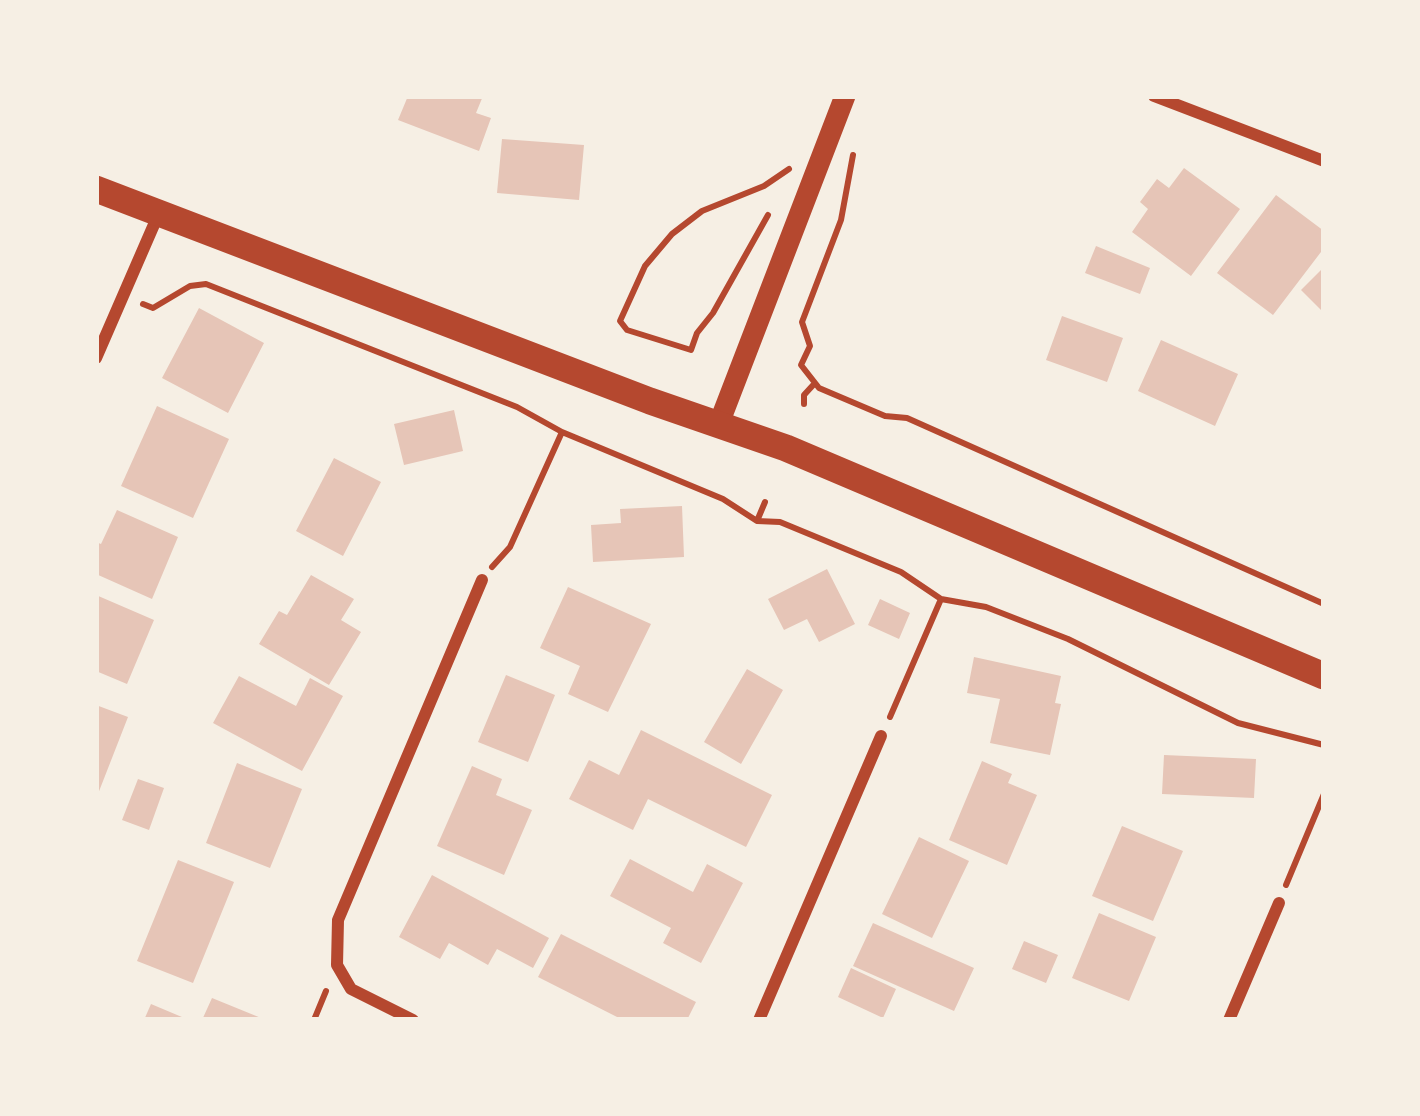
<!DOCTYPE html>
<style>
body{margin:0}
#map{position:relative;width:1420px;height:1116px;overflow:hidden;background:#f6efe4;font-family:Lato,sans-serif}
canvas{display:block}
.frame{position:absolute;inset:0;border:99px solid #f6efe4;pointer-events:none}
</style>
<div id="map">
<canvas width="1420" height="1116"></canvas>
<div class="frame"></div>
</div>
<script>
const ctx = document.querySelector('canvas').getContext('2d');
ctx.lineJoin = 'round';
function fillPath(path, color) {
  ctx.fillStyle = color;
  ctx.fill(path, 'evenodd');
}
function shape(rows) {
  const path = new Path2D();
  for (const r of rows) {
    path.moveTo(r[0], r[1]);
    for (let i = 2; i < r.length; i += 2) path.lineTo(r[i], r[i + 1]);
  }
  return path;
}
function strokePath(path, color, width, dash) {
  ctx.strokeStyle = color;
  ctx.lineWidth = width;
  ctx.lineCap = dash ? 'butt' : 'round';
  ctx.setLineDash(dash || []);
  ctx.stroke(path);
}
const building = shape([
 [408,96,483,96,476,113,491,118,479,151,398,120],
 [502,139,584,145,579,200,497,193],
 [1184,168,1240,209,1191,276,1132,232,1148,209,1140,202,1157,179,1169,188],
 [1276,195,1324,231,1324,248,1273,315,1217,273],
 [1096,246,1150,268,1140,294,1085,273],
 [1324,267,1324,313,1301,290],
 [199,308,264,343,228,413,162,378],
 [1062,316,1123,338,1107,382,1046,360],
 [1161,340,1238,374,1215,426,1138,391],
 [157,406,229,439,193,518,121,486],
 [454,410,463,451,404,465,394,424],
 [334,458,381,482,343,556,296,531],
 [682,506,684,557,593,562,591,525,621,523,620,509],
 [117,510,178,537,152,599,96,574,96,542,101,544],
 [827,569,855,624,819,642,807,619,784,630,768,599],
 [311,575,354,599,341,620,361,632,329,685,259,644,279,611,287,615],
 [568,587,651,624,608,712,568,694,580,666,540,648],
 [96,595,154,620,127,684,96,671],
 [880,599,910,613,899,639,868,625],
 [974,657,1061,676,1055,703,1061,704,1050,755,990,743,1000,699,967,693],
 [747,669,783,690,741,764,704,742],
 [506,675,555,695,528,762,478,742],
 [239,676,296,706,310,678,343,696,302,771,213,723],
 [96,705,128,717,96,799],
 [641,730,772,795,746,847,648,799,633,830,569,799,589,760,619,775],
 [1164,755,1256,759,1254,798,1162,794],
 [982,761,1012,774,1008,783,1037,795,1007,865,949,840],
 [237,763,302,789,270,868,206,843],
 [472,766,502,779,496,795,532,810,504,875,437,846],
 [138,779,164,788,149,830,122,820],
 [1122,826,1183,851,1153,921,1092,896],
 [919,837,969,861,932,938,882,914],
 [630,859,693,892,707,864,743,883,701,963,663,943,671,928,610,896],
 [178,860,234,882,193,983,137,961],
 [432,875,549,938,533,968,497,949,488,965,449,943,440,959,399,937],
 [1099,913,1156,937,1129,1001,1072,978],
 [873,923,974,968,954,1011,853,966],
 [561,934,696,1002,687,1020,623,1020,538,977],
 [1024,941,1058,955,1046,983,1012,969],
 [851,968,896,989,883,1018,838,997],
 [212,998,266,1020,202,1020],
 [151,1004,189,1020,144,1020]
]);
const path = shape([
 [853,155,841,220,802,322,810,346,801,365,819,388,885,416,907,418,1324,604],
 [768,215,713,313,697,333,691,350,627,330,620,321,645,266,672,234,702,211,764,186,789,169],
 [143,304,153,308,190,286,206,284,517,407,562,432,723,499,757,521,780,522,901,572,941,599,986,607,1068,639,1238,723,1324,745],
 [804,404,804,395,815,383],
 [757,521,765,502],
 [492,567,510,547,562,432],
 [890,717,941,599],
 [1286,885,1324,794],
 [314,1020,326,991]
]);
const minor = shape([
 [1154,96,1324,161],
 [96,358,159,213],
 [413,1020,351,989,337,965,338,920,482,580],
 [759,1020,881,736],
 [1229,1020,1279,903]
]);
const secondary = shape([
 [718,426,845,96]
]);
const trunk = shape([
 [96,189,650,401,786,448,1324,676]
]);
fillPath(building, '#e6c5b7');
strokePath(path, '#b5482f', 6);
strokePath(minor, '#b5482f', 12);
strokePath(secondary, '#b5482f', 21);
strokePath(trunk, '#b5482f', 27);
</script>
